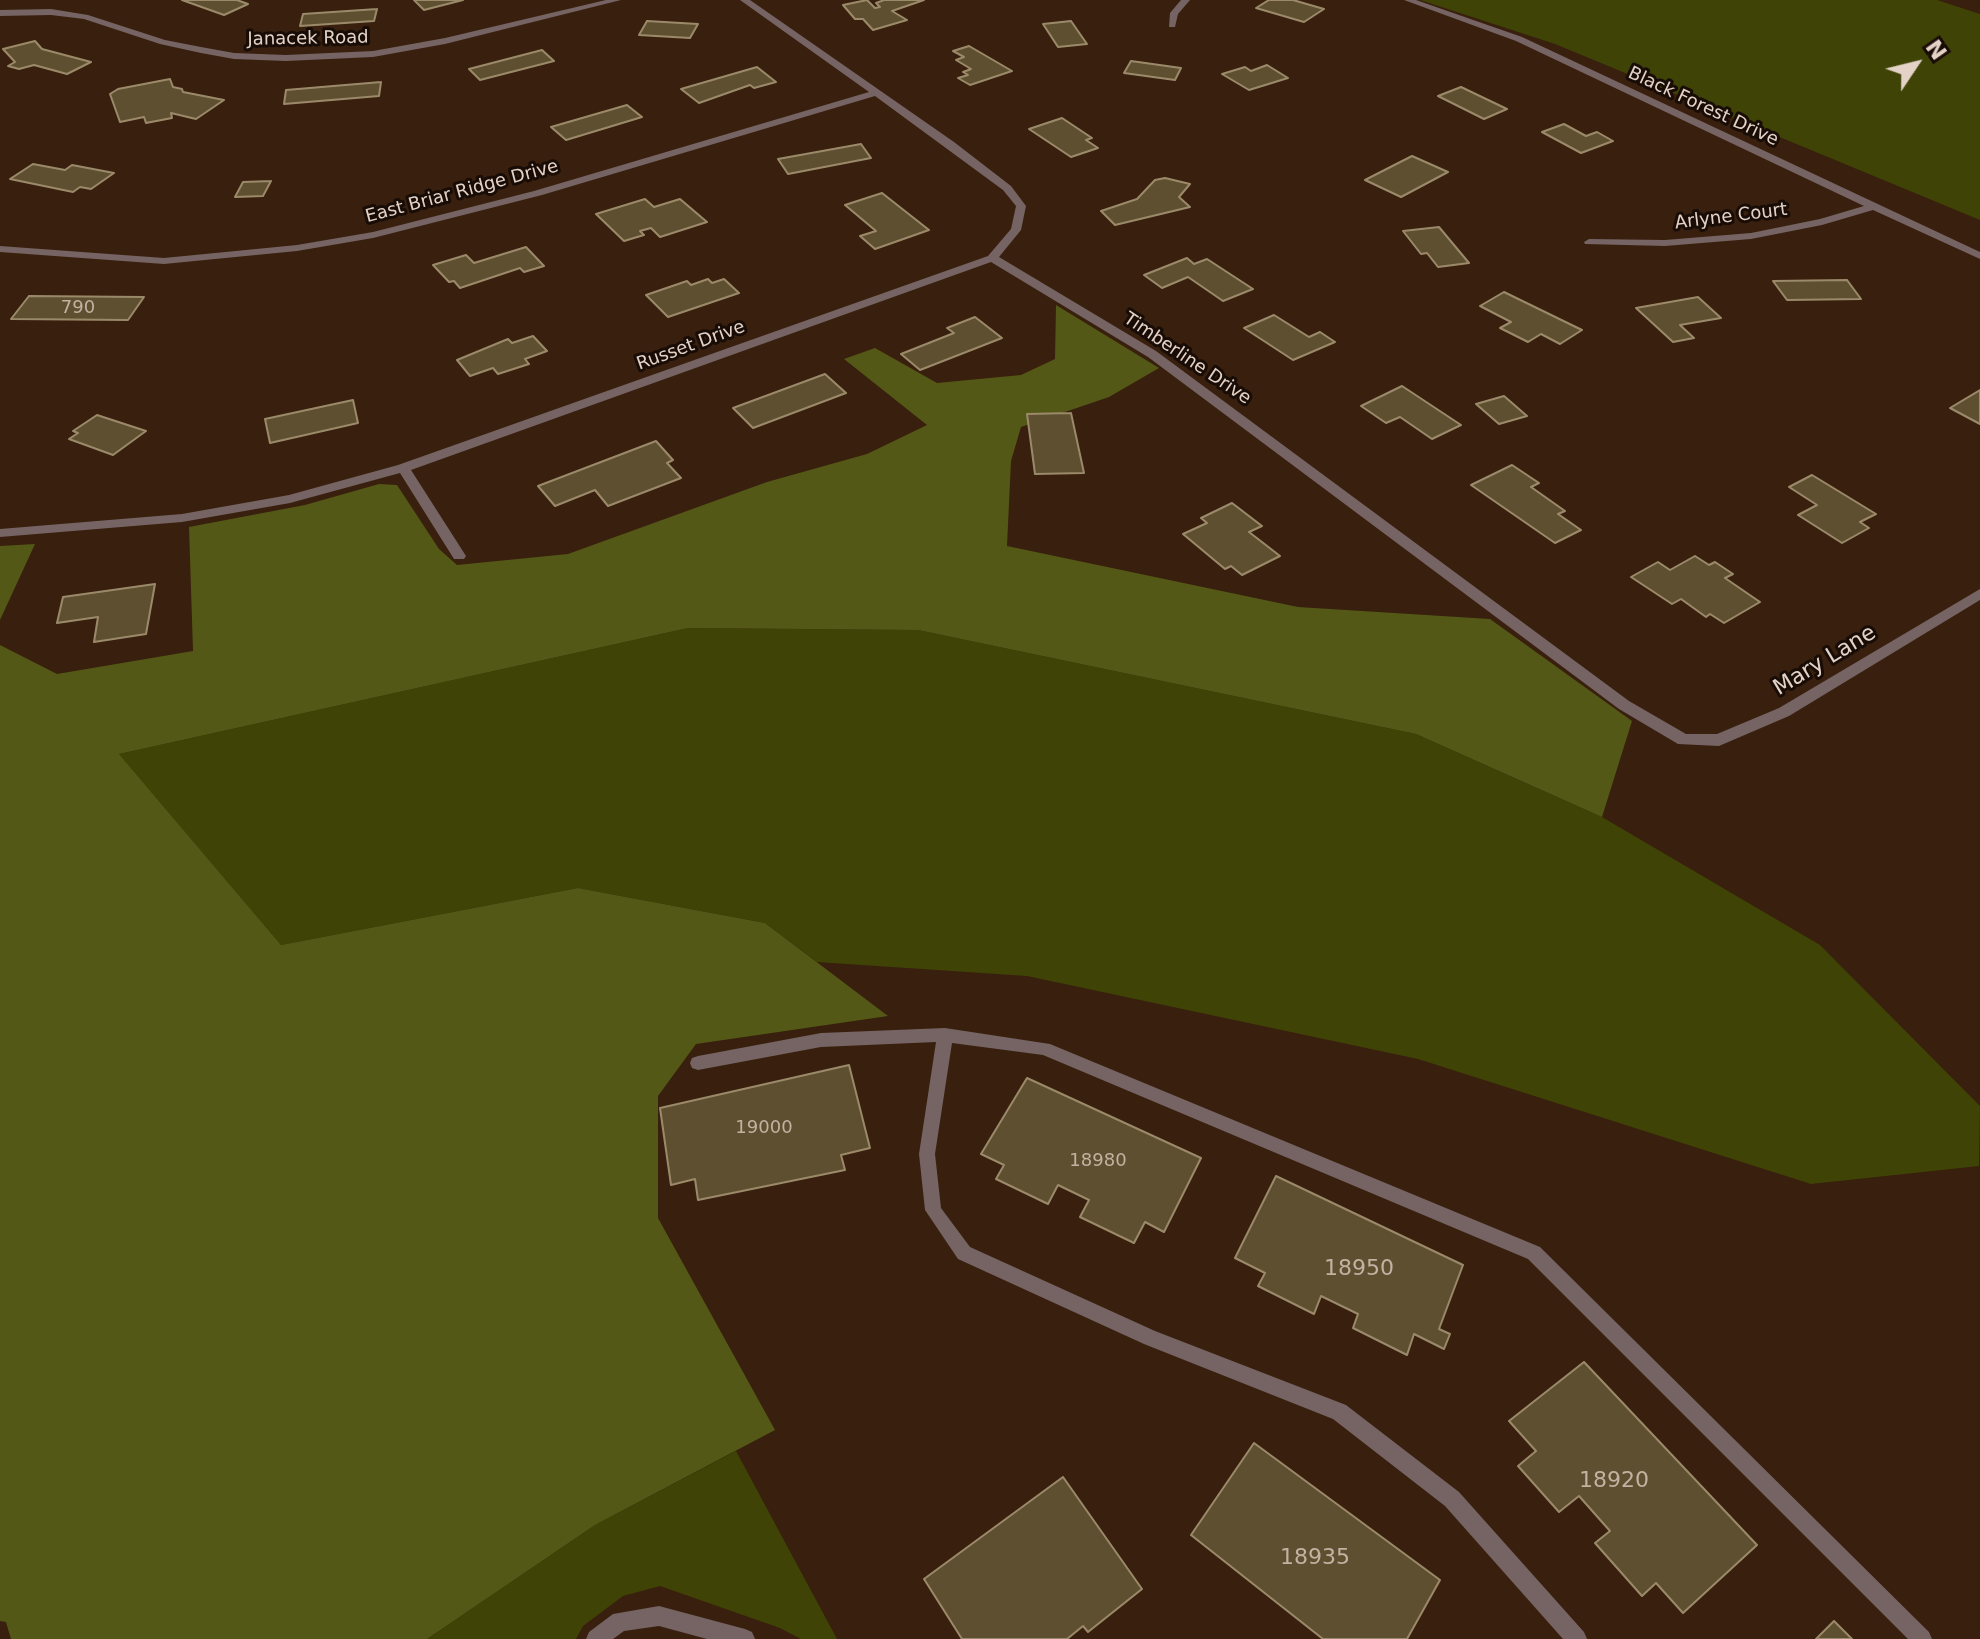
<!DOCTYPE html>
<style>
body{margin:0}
#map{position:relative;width:1980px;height:1639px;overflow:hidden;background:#391f0d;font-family:"DejaVu Sans",sans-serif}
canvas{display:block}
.north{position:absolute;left:1876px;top:24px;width:80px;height:80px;-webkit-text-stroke:6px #180c06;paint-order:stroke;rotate:55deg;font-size:22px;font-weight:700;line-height:32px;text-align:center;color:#e4d2c7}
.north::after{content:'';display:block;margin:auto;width:28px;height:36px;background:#e4d2c7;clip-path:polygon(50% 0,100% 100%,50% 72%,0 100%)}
</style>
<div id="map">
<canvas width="1980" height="1639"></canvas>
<div class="north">N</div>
</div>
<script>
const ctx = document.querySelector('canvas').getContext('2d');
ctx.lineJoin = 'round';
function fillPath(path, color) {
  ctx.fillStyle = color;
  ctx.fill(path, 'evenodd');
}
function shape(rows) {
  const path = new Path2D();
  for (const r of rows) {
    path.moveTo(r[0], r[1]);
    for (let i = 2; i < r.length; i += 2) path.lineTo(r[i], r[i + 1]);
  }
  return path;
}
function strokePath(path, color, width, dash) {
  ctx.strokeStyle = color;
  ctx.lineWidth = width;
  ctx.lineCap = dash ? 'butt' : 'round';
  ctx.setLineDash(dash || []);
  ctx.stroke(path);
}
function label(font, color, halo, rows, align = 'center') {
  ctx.font = font + ' "DejaVu Sans",sans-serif';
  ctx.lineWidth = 6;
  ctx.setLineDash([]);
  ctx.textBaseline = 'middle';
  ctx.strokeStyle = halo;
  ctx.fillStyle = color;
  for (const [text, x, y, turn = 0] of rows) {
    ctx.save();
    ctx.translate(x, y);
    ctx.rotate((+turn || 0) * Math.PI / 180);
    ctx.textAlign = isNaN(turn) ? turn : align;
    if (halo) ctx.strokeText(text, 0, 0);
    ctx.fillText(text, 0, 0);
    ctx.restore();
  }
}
const green = shape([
 [1420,0,1937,0,1980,14,1980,220,1555,44],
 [688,628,918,630,1416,734,1602,817,1820,945,1980,1106,1979,1166,1811,1184,1418,1059,1027,976,817,962,765,923,578,888,281,945,119,754],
 [736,1451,837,1639,801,1639,780,1628,660,1586,623,1596,583,1626,576,1639,427,1639,595,1525]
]);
const forest = shape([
 [1056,305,1159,368,1109,397,1021,427,1011,461,1007,546,1298,607,1490,619,1632,721,1602,817,1416,734,918,630,688,628,119,754,281,945,578,888,765,923,888,1016,696,1044,658,1096,658,1218,775,1430,595,1525,427,1639,11,1639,6,1622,0,1621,0,645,57,674,193,651,189,527,305,505,379,484,397,485,439,549,457,565,568,554,767,482,867,454,927,425,844,359,875,348,937,383,1021,375,1055,359],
 [35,544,0,620,0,546]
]);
const building = shape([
 [182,0,237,0,248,4,224,15,182,0],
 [414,0,463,0,424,10,414,0],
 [867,0,875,8,880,7,876,3,884,0,924,0,892,11,907,20,873,30,863,19,855,19,843,5,867,0],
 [1269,0,1293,0,1324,9,1304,22,1256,8,1269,0],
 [377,9,374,21,300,26,303,14,377,9],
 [647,21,698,24,690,38,639,35,647,21],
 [1071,21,1087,44,1058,47,1043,24,1071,21],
 [35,41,42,49,91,62,67,74,34,65,19,69,8,66,15,62,3,49,35,41],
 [969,46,1012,71,970,85,958,78,968,75,963,72,971,69,956,60,964,57,953,51,969,46],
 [542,50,554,61,480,80,469,69,542,50],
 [1131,61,1181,68,1175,80,1124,73,1131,61],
 [1267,65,1288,78,1249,90,1222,74,1245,67,1251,71,1267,65],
 [757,67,776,82,754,88,750,85,699,103,681,89,757,67],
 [170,79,173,87,182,89,183,92,224,100,196,119,171,113,172,118,146,123,144,117,120,122,110,94,118,89,170,79],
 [381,82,379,96,284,104,286,90,381,82],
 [1461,87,1507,109,1484,119,1438,96,1461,87],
 [627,105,642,117,566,140,551,127,627,105],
 [1062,118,1092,138,1086,140,1098,148,1071,157,1029,129,1062,118],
 [1564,124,1586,136,1597,132,1613,141,1581,153,1542,132,1564,124],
 [861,144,871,158,788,174,778,159,861,144],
 [1412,156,1448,172,1401,197,1365,180,1412,156],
 [33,164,65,170,72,165,114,173,91,189,80,187,73,192,10,179,33,164],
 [1165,178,1190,184,1179,197,1190,207,1115,225,1101,211,1137,199,1155,180,1165,178],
 [271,181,263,196,235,197,243,182,271,181],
 [882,193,929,230,875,249,860,236,876,231,845,205,882,193],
 [645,199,654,207,680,199,707,222,660,237,651,228,640,231,644,235,624,241,596,214,645,199],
 [1439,227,1469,263,1438,267,1427,253,1421,254,1403,231,1439,227],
 [526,247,544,266,524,272,520,268,460,288,454,281,449,282,433,265,466,255,474,263,526,247],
 [1187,258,1194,264,1207,259,1253,289,1223,301,1188,277,1162,288,1144,275,1187,258],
 [708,279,712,283,724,279,739,293,668,317,646,295,687,281,691,285,708,279],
 [1847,280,1861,299,1787,300,1773,281,1847,280],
 [1504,292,1582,330,1560,344,1541,334,1528,342,1500,328,1511,322,1480,306,1504,292],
 [29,296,144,297,128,320,11,319,29,296],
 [1698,297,1721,318,1680,325,1694,338,1673,342,1636,308,1698,297],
 [1274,315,1309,337,1320,332,1335,342,1293,360,1244,328,1274,315],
 [975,317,1002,338,920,370,901,354,954,333,947,328,975,317],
 [533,336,547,351,525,359,529,364,498,374,493,368,470,376,457,360,508,339,512,343,533,336],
 [825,374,846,393,753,428,733,408,825,374],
 [1402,386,1461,425,1432,439,1400,417,1386,423,1361,406,1402,386],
 [1980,390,1980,424,1950,408,1980,390],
 [1504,396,1527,416,1499,424,1476,404,1504,396],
 [353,400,358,423,270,443,265,419,353,400],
 [1071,413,1084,473,1035,474,1027,414,1071,413],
 [97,415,146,431,113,455,69,439,78,433,73,431,97,415],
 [656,441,673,460,667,463,681,478,608,506,595,490,555,506,538,486,656,441],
 [1512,465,1539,483,1531,487,1565,511,1558,514,1581,530,1555,543,1471,485,1512,465],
 [1812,475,1876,514,1860,522,1869,528,1842,543,1798,515,1817,505,1789,487,1812,475],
 [1232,503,1262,526,1249,532,1280,556,1242,575,1231,566,1225,569,1183,534,1207,523,1201,518,1232,503],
 [1695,556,1709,565,1715,562,1733,574,1725,578,1760,602,1724,623,1710,614,1706,617,1681,599,1672,604,1631,577,1658,562,1670,570,1695,556],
 [155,584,146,634,94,642,98,617,57,623,63,597,155,584],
 [849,1065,870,1148,841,1155,845,1170,698,1200,695,1179,671,1185,660,1108,849,1065],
 [1027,1078,1201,1158,1164,1232,1145,1222,1134,1243,1080,1217,1089,1200,1058,1185,1048,1204,996,1179,1004,1165,981,1154,1027,1078],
 [1276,1176,1463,1265,1439,1329,1450,1334,1444,1349,1414,1334,1407,1355,1353,1328,1358,1314,1321,1296,1314,1314,1258,1286,1265,1273,1235,1258,1276,1176],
 [1584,1362,1757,1545,1683,1613,1656,1583,1642,1596,1595,1543,1610,1531,1579,1496,1559,1512,1518,1466,1536,1451,1509,1421,1584,1362],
 [1254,1443,1440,1580,1407,1639,1323,1639,1191,1535,1254,1443],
 [1063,1477,1142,1589,1088,1632,1083,1626,1067,1639,962,1639,924,1579,1063,1477],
 [1834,1621,1852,1639,1816,1639,1834,1621]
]);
const service = shape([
 [945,1028,1050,1044,1540,1247,1929,1632,1932,1639,1908,1639,1528,1259,1043,1055,952,1043,935,1154,941,1208,970,1247,1155,1331,1346,1405,1459,1492,1584,1632,1587,1639,1563,1639,1445,1506,1333,1419,1144,1344,958,1259,925,1210,919,1154,936,1042,821,1047,698,1070,692,1068,690,1063,692,1058,698,1056,821,1033,945,1028],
 [659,1606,745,1629,752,1632,755,1639,707,1639,659,1626,624,1631,613,1639,586,1639,589,1632,613,1614,659,1606]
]);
const minor = shape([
 [606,0,621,0,445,44,373,57,286,61,234,59,201,53,160,44,84,19,51,15,0,16,0,10,51,9,88,15,165,40,201,47,234,53,286,55,373,51,445,38,606,0],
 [740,0,750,0,954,142,1011,186,1026,206,1021,230,999,257,1156,351,1629,701,1686,734,1717,734,1779,708,1980,589,1980,600,1789,716,1719,746,1678,744,1619,709,1148,357,991,262,411,470,466,556,464,559,454,559,400,473,290,503,182,522,0,537,0,529,182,514,289,495,398,465,988,256,1011,229,1016,206,1003,190,875,96,542,195,373,238,297,251,164,264,0,252,0,246,164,258,297,245,373,232,534,191,869,92,740,0],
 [1181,0,1190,0,1178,14,1175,27,1169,27,1170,13,1181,0],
 [1404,0,1416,0,1522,37,1980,252,1980,259,1873,210,1822,225,1751,239,1665,246,1585,244,1584,242,1589,239,1665,240,1751,233,1820,219,1864,206,1516,41,1404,0]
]);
const farStreetnames = [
 ["Janacek Road",308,39,-1],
 ["Black Forest Drive",1703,107,25],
 ["East Briar Ridge Drive",462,192,-15],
 ["Arlyne Court",1731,217,-7],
 ["Russet Drive",691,346,-20],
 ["Timberline Drive",1187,359,34]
];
const numberNames = [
 ["790",78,308],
 ["19000",764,1128],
 ["18980",1098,1161]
];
const streetNames = [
 ["Mary Lane",1825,661,-31]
];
const nearNumbernames = [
 ["18950",1359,1269],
 ["18920",1614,1481],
 ["18935",1315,1558]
];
fillPath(green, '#3f4306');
fillPath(forest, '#545817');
fillPath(building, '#5f4f31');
strokePath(building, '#9b8a6a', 2);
fillPath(service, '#756463');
fillPath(minor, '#756463');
label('18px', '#e4d2c7', '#180c06', farStreetnames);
label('18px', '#c3b1a2', null, numberNames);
label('22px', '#e4d2c7', '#180c06', streetNames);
label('22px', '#c3b1a2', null, nearNumbernames);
</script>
